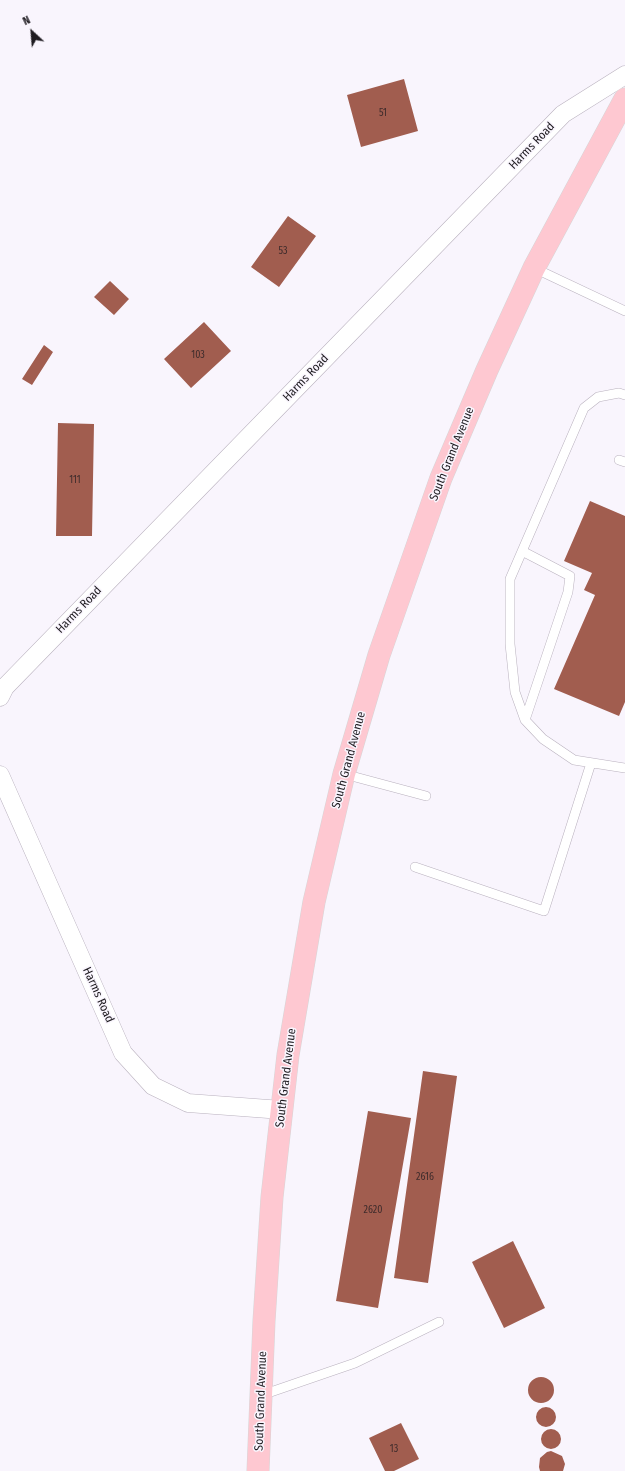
<!DOCTYPE html>
<style>
body{margin:0}
#map{position:relative;width:625px;height:1471px;overflow:hidden;background:#f9f5fd;font-family:"Fira Sans Condensed",sans-serif}
canvas{display:block}
.north{position:absolute;left:12px;top:12px;width:40px;height:40px;-webkit-text-stroke:3px #f9f5fd;paint-order:stroke;rotate:334deg;font-size:11px;font-weight:700;line-height:16px;text-align:center;color:#1e1b20}
.north::after{content:'';display:block;margin:auto;width:14px;height:18px;background:#1e1b20;clip-path:polygon(50% 0,100% 100%,50% 72%,0 100%)}
</style>
<div id="map">
<canvas width="625" height="1471"></canvas>
<div class="north">N</div>
</div>
<script>
const ctx = document.querySelector('canvas').getContext('2d');
ctx.lineJoin = 'round';
function fillPath(path, color) {
  ctx.fillStyle = color;
  ctx.fill(path, 'evenodd');
}
function shape(rows) {
  const path = new Path2D();
  for (const r of rows) {
    if (r.length === 3) {
      path.moveTo(r[0] + r[2], r[1]);
      path.arc(r[0], r[1], r[2], 0, 2 * Math.PI);
      continue;
    }
    path.moveTo(r[0], r[1]);
    for (let i = 2; i < r.length; i += 2) path.lineTo(r[i], r[i + 1]);
  }
  return path;
}
function strokePath(path, color, width, dash) {
  ctx.strokeStyle = color;
  ctx.lineWidth = width;
  ctx.lineCap = dash ? 'butt' : 'round';
  ctx.setLineDash(dash || []);
  ctx.stroke(path);
}
function label(font, color, halo, rows, align = 'center') {
  ctx.font = font + ' "Fira Sans Condensed",sans-serif';
  ctx.lineWidth = 3;
  ctx.setLineDash([]);
  ctx.textBaseline = 'middle';
  ctx.strokeStyle = halo;
  ctx.fillStyle = color;
  for (const [text, x, y, turn = 0] of rows) {
    ctx.save();
    ctx.translate(x, y);
    ctx.rotate((+turn || 0) * Math.PI / 180);
    ctx.textAlign = isNaN(turn) ? turn : align;
    if (halo) ctx.strokeText(text, 0, 0);
    ctx.fillText(text, 0, 0);
    ctx.restore();
  }
}
const building = shape([
 [404,79,418,131,361,147,347,95],
 [288,216,316,236,279,287,251,267],
 [110,281,129,299,114,315,94,297],
 [204,322,231,351,191,388,164,359],
 [44,345,53,352,32,385,22,379],
 [58,423,94,424,92,536,56,536],
 [590,501,625,516,625,702,619,716,554,689,595,595,584,590,592,573,564,561],
 [423,1071,457,1076,428,1283,394,1278],
 [368,1111,411,1118,378,1308,336,1301],
 [513,1241,545,1308,504,1328,472,1262],
 [541,1390,13],
 [546,1417,10],
 [401,1423,419,1459,394,1471,385,1471,369,1438],
 [551,1439,10],
 [551,1451,562,1456,565,1464,563,1471,540,1471,539,1467,540,1458,547,1452]
]);
const lane = shape([
 [534,268,625,311],
 [625,395,619,393,598,397,584,408,510,579,510,644,515,692,525,720,543,739,574,760,625,768],
 [619,460,625,462],
 [522,551,570,576,568,592,525,720],
 [344,774,426,796],
 [415,867,544,911,591,763],
 [262,1395,355,1363,439,1322]
]);
const street = shape([
 [0,697,5,687,563,114,625,75],
 [0,775,123,1053,153,1086,188,1103,282,1110]
]);
const primary = shape([
 [258,1471,264,1321,272,1197,288,1055,314,902,344,774,379,655,441,478,487,370,534,268,625,99]
]);
const numberNames = [
 ["51",383,113],
 ["53",283,251],
 ["103",198,355],
 ["111",75,480],
 ["2616",425,1177],
 ["2620",373,1210],
 ["13",394,1449]
];
const streetNames = [
 ["Harms Road",532,146,-46],
 ["Harms Road",306,378,-46],
 ["South Grand Avenue",452,454,-68],
 ["Harms Road",79,610,-46],
 ["South Grand Avenue",349,760,-75],
 ["Harms Road",98,995,66],
 ["South Grand Avenue",286,1078,-83],
 ["South Grand Avenue",261,1401,-88]
];
fillPath(building, '#a15d4f');
strokePath(lane, '#b9b1be', 10);
strokePath(street, '#b9b1be', 19);
strokePath(primary, '#d6d6d7', 23);
strokePath(lane, '#fff', 9);
strokePath(street, '#fff', 18);
strokePath(primary, '#fec8d1', 22);
label('10px', '#3f2c2c', null, numberNames);
label('12px', '#1e1b20', '#f9f5fd', streetNames);
</script>
